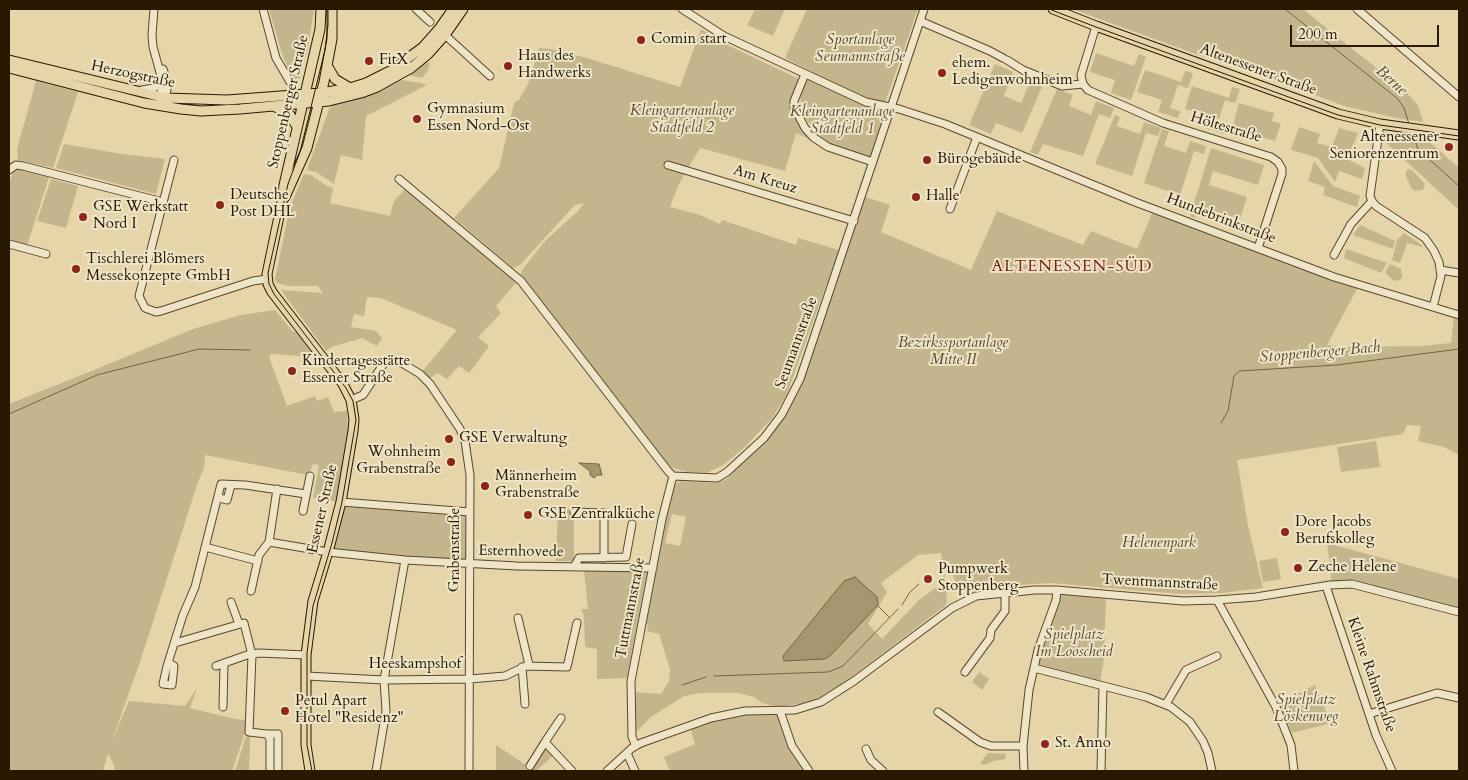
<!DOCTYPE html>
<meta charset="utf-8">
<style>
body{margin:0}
#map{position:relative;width:1468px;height:780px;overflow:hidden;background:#e5d5a9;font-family:Cardo,serif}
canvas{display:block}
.frame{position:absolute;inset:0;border:10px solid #2b1803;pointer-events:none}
.scale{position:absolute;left:1290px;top:25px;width:149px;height:22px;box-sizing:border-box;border:2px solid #2b1803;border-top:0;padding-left:6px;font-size:15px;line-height:18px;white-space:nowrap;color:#2b1803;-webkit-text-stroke:4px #eee4c7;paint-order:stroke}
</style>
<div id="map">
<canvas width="1468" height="780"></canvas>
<div class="frame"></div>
<div class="scale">200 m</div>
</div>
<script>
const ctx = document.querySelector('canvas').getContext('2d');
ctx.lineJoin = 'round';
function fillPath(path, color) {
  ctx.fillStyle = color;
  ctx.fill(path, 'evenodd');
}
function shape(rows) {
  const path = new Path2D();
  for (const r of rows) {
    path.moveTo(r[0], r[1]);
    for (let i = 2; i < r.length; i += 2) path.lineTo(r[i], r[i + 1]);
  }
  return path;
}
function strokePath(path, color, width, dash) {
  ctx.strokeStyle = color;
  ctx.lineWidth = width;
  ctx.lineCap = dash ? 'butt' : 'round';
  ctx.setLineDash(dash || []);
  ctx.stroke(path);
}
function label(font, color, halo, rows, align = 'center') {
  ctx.font = font + ' Cardo,serif';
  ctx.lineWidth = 4;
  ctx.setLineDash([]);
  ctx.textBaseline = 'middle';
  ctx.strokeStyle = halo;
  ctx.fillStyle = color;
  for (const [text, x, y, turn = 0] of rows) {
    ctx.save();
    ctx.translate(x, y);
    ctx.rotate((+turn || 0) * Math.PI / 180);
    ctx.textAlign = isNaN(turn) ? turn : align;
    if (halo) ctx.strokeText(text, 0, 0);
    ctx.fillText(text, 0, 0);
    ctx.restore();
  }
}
const green = shape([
 [269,9,314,9,308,48,299,80,297,83,291,75,294,73,291,67,288,68,282,54],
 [755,9,785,9,773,36,747,25],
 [807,9,918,9,885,103,866,99,785,58],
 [1072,9,1303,9,1406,92,1418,105,1423,122,1396,118,1344,106,1207,54,1204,57],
 [701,29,723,43,799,79,792,99,814,141,796,133,785,171,700,148,679,184,670,207,700,215,720,224,722,220,796,245,798,238,839,250,786,396,772,418,745,447,722,466,706,473,687,472,670,467,521,274,522,270,544,242,578,211,584,203,575,205,520,265,513,268,454,218,499,168,514,103,519,100,528,84,539,48,551,49,587,58,680,87],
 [1096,53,1134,66,1139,54,1146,57,1131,100,1111,93,1115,80,1090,72],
 [426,62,430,63,428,70,422,78,408,75],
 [995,64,1013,72,1004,96,1021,103,1030,82,1042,87,1022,133,996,123,991,134,969,125],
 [1145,70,1181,82,1185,71,1193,73,1188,88,1178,85,1170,108,1180,111,1178,118,1158,112,1162,100,1137,92],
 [805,77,864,104,887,110,870,158,830,144,817,133,806,119,800,98],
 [401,80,426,84,425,86,366,116,362,160,341,155,334,184,316,172,307,170,329,109,332,105,375,94],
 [36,81,78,92,53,168,18,160,17,149],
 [1192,86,1229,98,1232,87,1240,89,1235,103,1225,100,1217,125,1226,128,1225,134,1205,128,1208,116,1185,109],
 [1057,89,1073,95,1069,106,1091,115,1096,101,1114,108,1110,118,1099,114,1083,156,1043,144,1038,155,1030,152],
 [1239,103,1274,113,1272,121,1281,124,1275,141,1232,129],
 [1115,115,1120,117,1117,126,1140,134,1144,122,1161,128,1158,136,1146,133,1132,176,1095,164],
 [1299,127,1320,134,1317,143,1332,147,1339,128,1358,133,1347,159,1365,168,1362,179,1339,171,1335,182,1318,158,1291,150],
 [1162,129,1169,131,1164,146,1186,153,1190,141,1206,146,1204,154,1194,151,1180,195,1144,183],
 [1384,132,1425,138,1459,168,1459,210,1382,139],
 [64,144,122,154,165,159,156,194,56,168],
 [1211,148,1264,165,1258,185,1213,171,1209,185,1247,197,1240,219,1199,206,1195,218,1190,216],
 [1314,161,1333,186,1360,196,1357,207,1323,195,1325,187,1308,181],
 [1408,169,1412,170,1425,184,1423,190,1415,191,1411,188,1406,176,1406,172],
 [18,170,23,170,49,177,27,246,9,241,9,183,13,173],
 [304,174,311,175,327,186,333,188,330,203,390,216,394,201,405,189,514,279,516,283,496,306,501,313,478,337,489,346,469,373,459,366,447,379,438,373,427,380,420,374,457,330,381,298,367,297,364,316,354,314,351,327,376,331,382,338,377,346,362,338,331,347,326,351,281,290,323,293,318,286,288,286,277,283,275,279,290,207],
 [51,179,78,186,66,228,37,221],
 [863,196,890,205,881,232,971,270,997,211,1083,245,1091,231,1137,249,1153,211,1358,287,1327,345,1342,347,1422,346,1451,343,1454,316,1459,318,1459,455,1444,447,1418,441,1421,426,1407,425,1403,434,1237,460,1248,526,1263,588,1222,593,1181,594,1051,583,969,588,961,587,955,582,949,561,944,561,947,602,945,606,842,684,823,696,804,703,778,707,762,703,754,697,738,693,700,693,684,696,651,717,634,734,633,692,661,694,669,682,670,669,659,634,647,631,648,625,644,622,671,498,671,492,674,485,681,481,716,483,726,479,734,472,730,470,761,443,792,398],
 [672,514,686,517,680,546,665,543],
 [941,553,944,582,919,600,882,639,868,624,887,592,881,583,918,555],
 [844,581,784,661,783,656],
 [1360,225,1395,241,1393,249,1353,235],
 [1404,233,1423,246,1422,247,1407,243,1400,263,1392,260,1397,240],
 [1346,249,1387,263,1381,273,1344,258],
 [1390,264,1401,269,1402,277,1400,280,1394,281,1385,272],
 [275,310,293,332,296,332,312,353,300,356,271,354,269,357,287,406,315,396,317,401,328,397,334,412,347,411,348,428,343,461,339,502,313,498,319,465,313,464,308,475,205,455,204,468,198,482,139,665,111,743,129,701,185,706,197,688,190,708,235,719,247,720,247,727,232,771,115,771,114,765,108,754,103,771,58,770,9,771,9,404,94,370,193,329,241,315],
 [1376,441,1380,467,1341,472,1337,447],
 [344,503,469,512,469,563,332,551],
 [558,509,574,509,574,561,556,561],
 [1327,543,1459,579,1459,609,1331,582,1331,572],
 [1277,558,1281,579,1263,582,1259,561],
 [584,570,646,571,647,573,627,678,597,679,597,649,585,647,584,616,581,609,588,609],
 [1064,594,1106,599,1104,658,1100,682,1038,665,1059,598],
 [979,672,989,679,982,690,972,682],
 [1315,685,1331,723,1292,733,1279,703],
 [779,712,807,771,670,771,664,757,695,744,691,730,726,716],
 [246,736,250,736,249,771,235,771],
 [545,744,554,755,536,771,527,771],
 [496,745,529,767,524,771,496,771],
 [988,753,1006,754,1005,759,994,761,984,765,980,763]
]);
const water = shape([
 [579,463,599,464,602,475,597,475,594,478,590,475,590,471,579,463],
 [855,577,877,597,878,605,830,656,825,659,784,661,783,656,844,581,855,577]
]);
const stream = shape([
 [1285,9,1398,99,1404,108,1409,124],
 [1412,132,1418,149,1459,186],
 [9,414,97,375,199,349,250,350],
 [1221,423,1228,411,1234,376,1239,371,1337,365,1459,349],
 [902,605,910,592,919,584],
 [878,606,889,617],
 [714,676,828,672,836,669,843,666,898,609],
 [682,685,706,677]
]);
const minor = shape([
 [154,9,152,35,153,47,161,76,161,99],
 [263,9,276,58,290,82],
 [416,9,430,22],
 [682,9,724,36,866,102,899,109,945,124,1135,202,1334,277,1459,315],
 [1357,9,1459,97],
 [920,21,990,51,1003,58],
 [1096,26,1081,75,1083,84,1088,90,1163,123,1271,157,1278,162,1282,169,1282,174,1258,248],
 [445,35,490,76],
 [1007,60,1023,70,1062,86,1083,84],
 [163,69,168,85,164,102],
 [805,74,794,101,794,107,805,128,813,137,828,147,873,162],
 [142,90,154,88,160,80],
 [1380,124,1370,196,1372,201,1376,206,1425,238,1434,251,1439,262,1441,276,1433,307],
 [174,160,139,296,145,308,156,312,161,311,253,281,267,279],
 [668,165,854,221],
 [9,170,16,165,23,166,163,202],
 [399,179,521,281,668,471,673,476,717,478,727,472,764,438,782,414,800,379,924,9],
 [950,209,977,137],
 [9,244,46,254],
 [1334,255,1351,224,1372,201],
 [1440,270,1459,273],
 [351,400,363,395,386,360,390,358,397,360,420,374,430,384,460,429,465,441,470,475,469,771],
 [219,498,227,500,231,485],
 [341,502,470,512],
 [303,511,310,476],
 [574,512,604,513,604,558],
 [269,542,328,552,405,560,517,566,653,568],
 [205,547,258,561],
 [574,567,579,558,626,557,632,524],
 [1326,586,1376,735,1392,771],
 [251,591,259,555,269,542,277,489],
 [1217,600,1276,707,1291,745,1294,771],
 [231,602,239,624],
 [518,618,529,665],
 [175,643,244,623,252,655,249,732,267,734,270,739,270,771],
 [169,663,174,666,172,685,163,684,167,666,183,615,195,587,221,484,245,485,306,494],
 [216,666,247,655,259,653,306,655],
 [522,667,525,704],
 [1034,668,1146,697,1171,707,1190,722,1203,741,1208,753,1212,771],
 [965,672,990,638,991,630,1005,611,1005,593],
 [306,676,384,680,470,679,505,676,526,666,567,667,577,623],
 [1166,704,1186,670,1217,656],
 [223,707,224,663],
 [780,711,792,746,809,771],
 [938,712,980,742,991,746,1023,746],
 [1369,714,1437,693,1459,698],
 [561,718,545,742,572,771],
 [267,734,278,734,278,771],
 [636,746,632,737,631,681,662,519,673,476],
 [866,749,871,760,883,771],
 [627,753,635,771],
 [530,766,545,742],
 [376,771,386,711,384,680,405,560],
 [607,771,632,748,641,743,711,718,745,711,795,710,821,702,854,681,952,608,976,596,1035,590,1057,590,1183,601,1217,600,1256,597,1330,585,1352,584,1459,612],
 [1024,771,1023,746,1029,690,1038,650,1056,600,1057,590],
 [1101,771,1103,686]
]);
const major = shape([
 [1053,9,1096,26,1338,114,1380,124,1459,135],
 [9,60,166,98,227,100,321,93,350,88,366,83,392,70,423,47,439,29,453,9],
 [328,67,335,79,350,88],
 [9,68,144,103,181,109,201,111,240,109,329,101,361,93,377,87,411,68,428,54,445,35,463,9],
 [274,106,290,115,297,127],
 [285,197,307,148,324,82,332,39,332,9],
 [310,771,306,745,306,655,313,601,328,552,341,502,353,431,354,419,351,400,343,384,272,292,268,284,267,274,282,202,284,185,320,29,321,9]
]);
const tram = shape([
 [1049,9,1096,27,1338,115,1380,125,1459,136],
 [312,771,307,745,307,653,313,606,332,543,342,502,356,420,353,401,346,388,274,294,269,284,268,273,288,184,300,152,325,50,328,25,328,9]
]);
const markers = [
 [641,40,5,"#8f2418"],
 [369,61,5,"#8f2418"],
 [508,66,5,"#8f2418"],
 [942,73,5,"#8f2418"],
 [417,119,5,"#8f2418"],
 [1449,147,5,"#8f2418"],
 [927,160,5,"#8f2418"],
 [916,197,5,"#8f2418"],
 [220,205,5,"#8f2418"],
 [83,217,5,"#8f2418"],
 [76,269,5,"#8f2418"],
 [292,371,5,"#8f2418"],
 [449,439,5,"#8f2418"],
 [451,462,5,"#8f2418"],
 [485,486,5,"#8f2418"],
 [528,515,5,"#8f2418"],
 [1285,532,5,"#8f2418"],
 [1298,568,5,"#8f2418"],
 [928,579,5,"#8f2418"],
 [285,711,5,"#8f2418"],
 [1045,744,5,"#8f2418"]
];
const poiNames = [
 ["Comin start",651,40],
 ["Haus des",518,57],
 ["Handwerks",518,74],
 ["FitX",379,61],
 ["ehem.",952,64],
 ["Ledigenwohnheim",952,81],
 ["Gymnasium",427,110],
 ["Essen Nord-Ost",427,127],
 ["Altenessener",1439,138,"right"],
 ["Seniorenzentrum",1439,155,"right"],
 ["Bürogebäude",937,160],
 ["Deutsche",230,196],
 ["Post DHL",230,213],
 ["Halle",926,197],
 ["GSE Werkstatt",93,208],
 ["Nord I",93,225],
 ["Tischlerei Blömers",86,260],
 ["Messekonzepte GmbH",86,277],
 ["Kindertagesstätte",302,362],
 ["Essener Straße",302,379],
 ["GSE Verwaltung",459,439],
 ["Wohnheim",441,453,"right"],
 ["Grabenstraße",441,470,"right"],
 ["Männerheim",495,477],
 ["Grabenstraße",495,494],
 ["GSE Zentralküche",538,515],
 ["Dore Jacobs",1295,523],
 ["Berufskolleg",1295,540],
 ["Zeche Helene",1308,568],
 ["Pumpwerk",938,570],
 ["Stoppenberg",938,587],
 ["Petul Apart",295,702],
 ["Hotel \"Residenz\"",295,719],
 ["St. Anno",1055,744]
];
const parkNames = [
 ["Sportanlage",860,41],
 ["Seumannstraße",860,58],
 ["Kleingartenanlage",682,112],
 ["Stadtfeld 2",682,129],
 ["Kleingartenanlage",842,113],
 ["Stadtfeld 1",842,130],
 ["Bezirkssportanlage",953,344],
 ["Mitte II",953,361],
 ["Helenenpark",1159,544],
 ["Spielplatz",1074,636],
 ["Im Looscheid",1074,653],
 ["Spielplatz",1306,701],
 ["Löskenweg",1306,718]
];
const streetNames = [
 ["Altenessener Straße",1258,70,20],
 ["Herzogstraße",133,75,12],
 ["Stoppenberger Straße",289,102,-77],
 ["Höltestraße",1226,128,17],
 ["Am Kreuz",765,180,17],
 ["Hundebrinkstraße",1221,219,21],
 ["Seumannstraße",797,343,-70],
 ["Essener Straße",323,509,-77],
 ["Grabenstraße",456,550,-90],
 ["Esternhovede",521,552,1],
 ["Twentmannstraße",1160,583,3],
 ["Tuttmannstraße",631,608,-79],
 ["Heeskampshof",415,665],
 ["Kleine Rahmstraße",1371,675,71]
];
const waterNames = [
 ["Berne",1391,81,42],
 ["Stoppenberger Bach",1320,353,-5]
];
const neighbourhoodNames = [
 ["ALTENESSEN-SÜD",1072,267]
];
fillPath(green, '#c5b58d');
fillPath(water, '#a69571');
strokePath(water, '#756345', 1);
strokePath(stream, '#756345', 1);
strokePath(minor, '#5a472c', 9);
strokePath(major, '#2b1803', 11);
strokePath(minor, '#eee4c7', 7);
strokePath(major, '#e5d5a9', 9);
strokePath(tram, '#2b1803', 1);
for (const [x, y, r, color] of markers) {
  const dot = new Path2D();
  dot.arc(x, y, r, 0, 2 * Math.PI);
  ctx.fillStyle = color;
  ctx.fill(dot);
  strokePath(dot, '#eee4c7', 2);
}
label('15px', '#2b1803', '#eee4c7', poiNames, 'left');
label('italic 15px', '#59472c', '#eee4c7', parkNames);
label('15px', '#2b1803', '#eee4c7', streetNames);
label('italic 16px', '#5c4a2f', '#eee4c7', waterNames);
ctx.letterSpacing = '1px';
label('16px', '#7a1f14', '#eee4c7', neighbourhoodNames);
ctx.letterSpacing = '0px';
</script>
